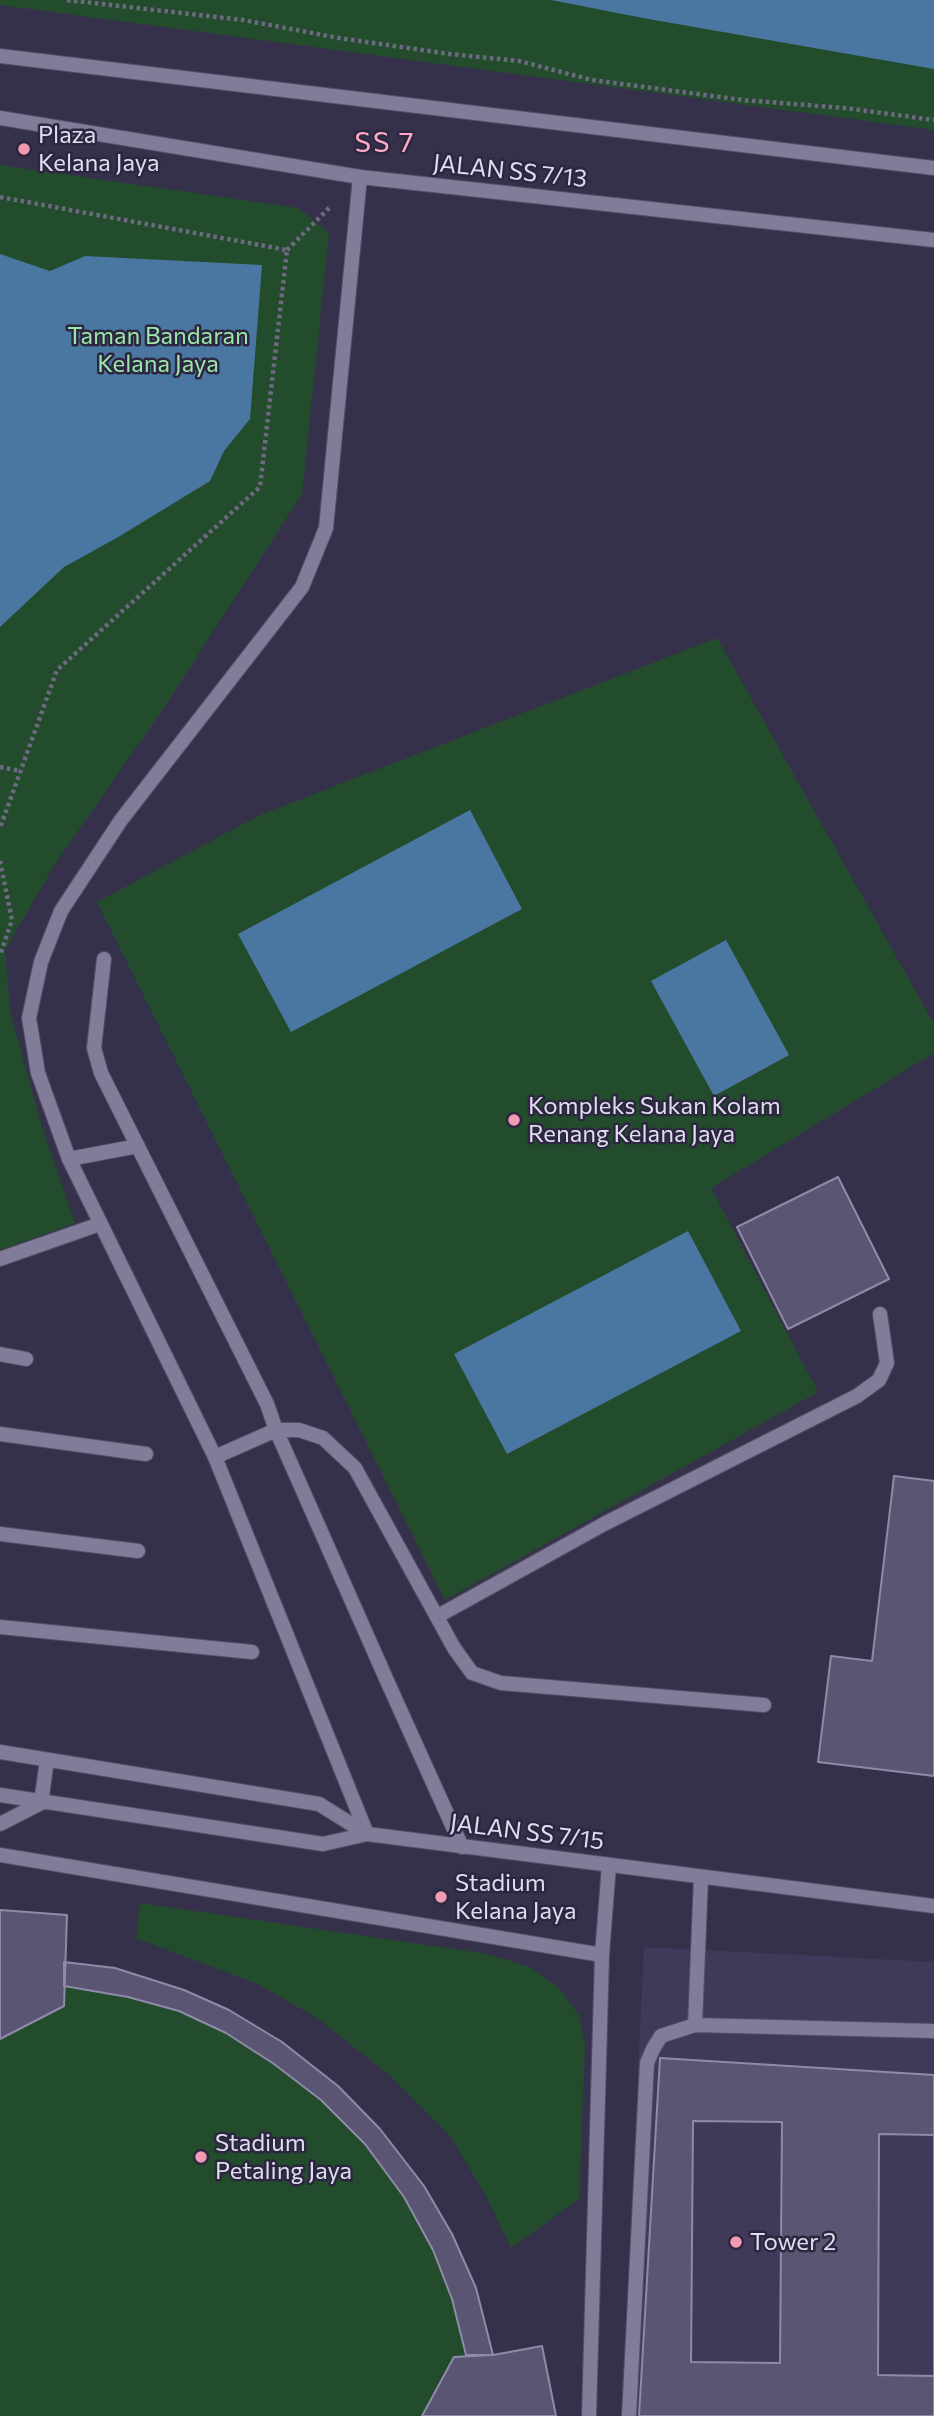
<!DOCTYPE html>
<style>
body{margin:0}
canvas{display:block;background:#36314b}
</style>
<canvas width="934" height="2416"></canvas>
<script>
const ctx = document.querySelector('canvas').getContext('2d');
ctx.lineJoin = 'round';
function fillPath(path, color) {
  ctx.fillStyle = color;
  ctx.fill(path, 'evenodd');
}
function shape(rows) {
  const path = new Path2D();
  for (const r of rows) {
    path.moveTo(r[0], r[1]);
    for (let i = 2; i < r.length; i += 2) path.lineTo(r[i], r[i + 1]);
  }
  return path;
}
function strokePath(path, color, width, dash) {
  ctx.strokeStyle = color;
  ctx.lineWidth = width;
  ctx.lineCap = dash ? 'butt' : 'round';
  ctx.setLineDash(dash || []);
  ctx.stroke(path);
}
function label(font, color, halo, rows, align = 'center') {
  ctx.font = font + ' Commissioner,sans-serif';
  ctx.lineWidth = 5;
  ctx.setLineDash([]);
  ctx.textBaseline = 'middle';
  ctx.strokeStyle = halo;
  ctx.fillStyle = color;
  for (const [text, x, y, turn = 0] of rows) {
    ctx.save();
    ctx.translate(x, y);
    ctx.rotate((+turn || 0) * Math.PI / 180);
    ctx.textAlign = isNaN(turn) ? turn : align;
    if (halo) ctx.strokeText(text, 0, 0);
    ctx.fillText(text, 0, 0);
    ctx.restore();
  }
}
const built = shape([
 [644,1947,934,1962,934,2416,622,2416]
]);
const green = shape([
 [0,0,934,0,934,130,0,5],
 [0,165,298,208,329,233,302,494,165,706,55,864,5,950,10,1012,42,1127,75,1223,0,1250],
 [717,638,934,1024,934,1053,711,1188,818,1392,445,1600,97,902,260,815],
 [140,1903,488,1954,532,1968,561,1990,579,2016,585,2044,579,2199,511,2248,485,2194,451,2137,387,2073,317,2018,258,1984,136,1938],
 [0,1910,67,1915,65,1962,115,1968,184,1990,229,2010,282,2042,338,2086,380,2129,424,2186,452,2234,476,2288,493,2355,542,2346,556,2416,0,2416]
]);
const water = shape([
 [551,0,934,0,934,69,643,18],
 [0,254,50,271,85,256,262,265,250,419,224,451,210,481,120,536,64,567,0,627],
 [470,810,522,909,291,1032,238,934],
 [726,940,789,1055,714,1096,651,981],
 [688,1231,741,1331,507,1454,454,1354]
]);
const building = shape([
 [838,1177,889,1279,788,1329,737,1227,838,1177],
 [894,1476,934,1481,934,1776,818,1762,831,1656,872,1661,894,1476],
 [0,1910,67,1915,64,2006,0,2039,0,1910],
 [64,1962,115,1968,184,1990,229,2010,282,2042,338,2086,380,2129,424,2186,452,2234,476,2288,493,2355,466,2355,452,2299,433,2250,404,2197,365,2144,321,2100,274,2064,226,2033,179,2011,128,1997,64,1986,64,1962],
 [660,2058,934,2075,934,2416,639,2416,660,2058],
 [693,2121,782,2122,780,2363,691,2362,693,2121],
 [879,2134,934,2135,934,2376,878,2375,879,2134],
 [542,2346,556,2416,422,2416,454,2357,493,2355,542,2346]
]);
const path = shape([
 [67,0,243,20,339,38,450,54,519,61,592,80,743,100,845,108,934,120],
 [0,197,287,250,260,487,57,670,0,828],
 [287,250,331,206],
 [0,767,21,771],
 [0,861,12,920,0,955]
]);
const service = shape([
 [104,959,94,1048,101,1073,267,1404,276,1430,388,1683,462,1847],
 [69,1159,138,1146],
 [0,1259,100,1224],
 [0,1354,26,1359],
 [0,1434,146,1454],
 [215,1457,276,1430,299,1430,323,1438,355,1468,454,1648,472,1673,501,1683,764,1705],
 [0,1534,138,1551],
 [438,1616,604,1524,857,1396,879,1380,887,1363,880,1314],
 [0,1627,252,1652],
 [0,1824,41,1803],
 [0,1855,602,1955],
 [695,2025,701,1877],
 [589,2416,602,1955,609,1865],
 [629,2416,647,2063,653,2049,661,2036,695,2025,934,2031]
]);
const minor = shape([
 [360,177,326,528,302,587,121,820,61,911,41,962,29,1018,38,1073,69,1159,215,1457,367,1834],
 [0,1752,319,1804,367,1834],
 [0,1795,323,1844,367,1834,934,1906],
 [41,1803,47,1760]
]);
const tertiary = shape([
 [0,56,934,168],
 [0,118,360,177,934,240]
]);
const markers = [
 [24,149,7,"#f19ab4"],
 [514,1120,7,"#f19ab4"],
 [441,1897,7,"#f19ab4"],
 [201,2157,7,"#f19ab4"],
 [736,2242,7,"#f19ab4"]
];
const poiNames = [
 ["Plaza",38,135],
 ["Kelana Jaya",38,163],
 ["Kompleks Sukan Kolam",528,1106],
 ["Renang Kelana Jaya",528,1134],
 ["Stadium",455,1883],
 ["Kelana Jaya",455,1911],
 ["Stadium",215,2143],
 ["Petaling Jaya",215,2171],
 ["Tower 2",750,2242]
];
const streetNames = [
 ["JALAN SS 7/13",510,171,6],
 ["JALAN SS 7/15",527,1832,7]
];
const parkNames = [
 ["Taman Bandaran",158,336],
 ["Kelana Jaya",158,364]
];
const quarterNames = [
 ["SS 7",385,143]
];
fillPath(built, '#40395a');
fillPath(green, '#234c2c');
fillPath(water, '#4977a1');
fillPath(building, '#5a5572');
strokePath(building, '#8f8aa9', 2);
strokePath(service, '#544f65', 16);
strokePath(minor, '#544f65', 16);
strokePath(tertiary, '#544f65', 16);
strokePath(path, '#6d6980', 4.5, [3.5, 3.5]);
strokePath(service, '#817c9a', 14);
strokePath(minor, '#817c9a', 14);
strokePath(tertiary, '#817c9a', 14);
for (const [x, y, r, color] of markers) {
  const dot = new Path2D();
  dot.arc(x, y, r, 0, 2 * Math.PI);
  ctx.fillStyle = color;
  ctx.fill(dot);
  strokePath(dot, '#2c2640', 2.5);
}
label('24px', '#e0ddee', '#2c2640', poiNames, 'left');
label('24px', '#e0ddee', '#2c2640', streetNames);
label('24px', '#9be7a9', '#2c2640', parkNames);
ctx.letterSpacing = '2px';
label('28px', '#fcabc2', '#2c2640', quarterNames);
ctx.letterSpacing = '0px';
</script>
